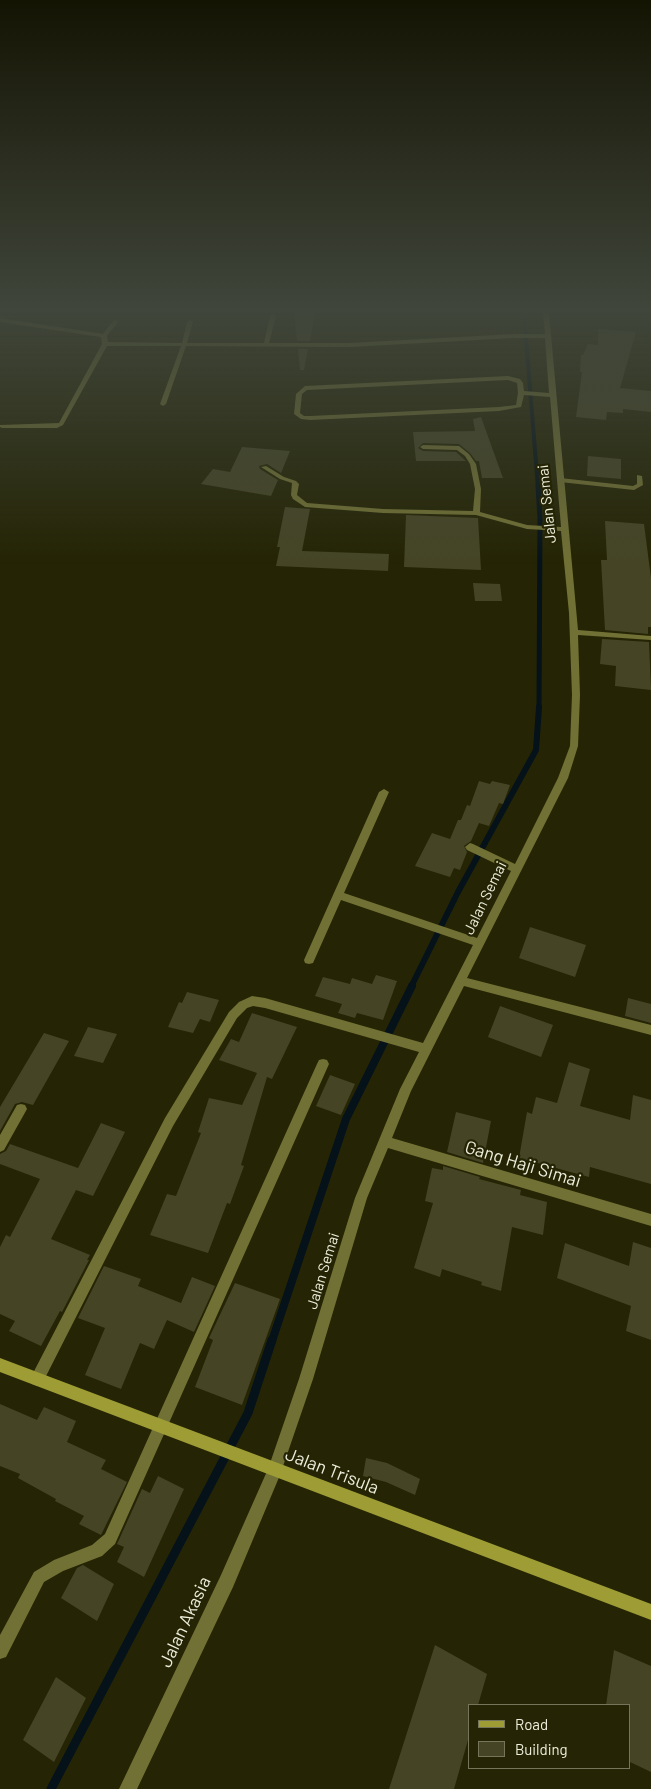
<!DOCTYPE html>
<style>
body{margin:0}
#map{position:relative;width:651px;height:1789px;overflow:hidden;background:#252505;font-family:Barlow,sans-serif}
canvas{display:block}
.legend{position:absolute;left:468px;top:1704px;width:162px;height:65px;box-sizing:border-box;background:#252505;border:1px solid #75755b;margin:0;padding:6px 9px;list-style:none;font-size:15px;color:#edeedc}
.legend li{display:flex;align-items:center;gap:10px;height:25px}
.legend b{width:25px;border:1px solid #75755b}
</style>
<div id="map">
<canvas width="651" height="1789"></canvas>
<ul class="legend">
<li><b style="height:6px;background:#9e9d35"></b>Road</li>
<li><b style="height:14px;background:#454526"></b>Building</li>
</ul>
</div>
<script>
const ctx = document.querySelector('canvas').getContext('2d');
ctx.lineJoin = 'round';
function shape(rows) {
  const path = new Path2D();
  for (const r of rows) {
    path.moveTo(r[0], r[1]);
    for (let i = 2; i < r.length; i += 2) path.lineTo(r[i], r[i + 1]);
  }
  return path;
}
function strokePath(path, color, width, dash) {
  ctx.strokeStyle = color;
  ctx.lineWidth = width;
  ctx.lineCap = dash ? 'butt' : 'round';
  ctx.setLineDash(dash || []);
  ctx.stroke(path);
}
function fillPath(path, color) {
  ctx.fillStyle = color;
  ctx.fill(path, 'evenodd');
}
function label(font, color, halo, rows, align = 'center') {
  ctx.font = font + ' Barlow,sans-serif';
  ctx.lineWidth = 4.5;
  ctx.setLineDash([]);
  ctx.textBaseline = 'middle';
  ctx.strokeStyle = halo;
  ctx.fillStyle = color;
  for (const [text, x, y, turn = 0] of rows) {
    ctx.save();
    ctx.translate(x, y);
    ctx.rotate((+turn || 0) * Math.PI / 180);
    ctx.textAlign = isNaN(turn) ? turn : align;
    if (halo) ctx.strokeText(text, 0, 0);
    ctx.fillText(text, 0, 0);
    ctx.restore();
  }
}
const streamFar4 = shape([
 [524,313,538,488]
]);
const streamFar3 = shape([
 [538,486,540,518,539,708]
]);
const streamFar2 = shape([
 [411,987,458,892,536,750,539,707]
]);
const streamFar1 = shape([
 [272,1341,346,1119,412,986]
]);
const stream = shape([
 [51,1789,248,1413,272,1340]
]);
const building = shape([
 [294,313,315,313,310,341,297,341],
 [598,329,636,332,620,388,651,391,651,412,623,409,623,413,607,412,606,420,576,417,582,372,580,372,581,355,583,355,588,344,598,345],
 [298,349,308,349,304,370,300,370],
 [481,417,503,478,482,478,479,461,476,461,470,453,459,444,423,443,418,448,423,451,456,452,466,461,416,461,413,432,475,431,473,419],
 [242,447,290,451,281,473,267,464,259,466,260,469,278,480,271,496,201,484,213,469,230,472],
 [588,456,621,459,621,479,587,476],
 [285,507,310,509,302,551,389,554,388,571,276,566,280,547,277,547],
 [406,515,478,518,481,570,404,567],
 [605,521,644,524,651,578,651,627,648,627,648,634,605,630,601,560,607,560],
 [473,583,500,584,502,601,475,601],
 [602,639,649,642,651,690,615,686,616,666,600,664],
 [479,781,490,784,492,781,510,785,503,804,499,803,489,826,479,823,471,841,464,846,467,852,460,870,454,868,450,877,415,866,432,833,450,839,458,820,461,820,467,805,470,806],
 [530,927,586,945,575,977,519,958],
 [376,975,397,981,383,1020,357,1013,355,1018,338,1013,342,1004,315,996,323,977,350,984,352,978,372,984],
 [187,992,219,1000,210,1022,200,1019,193,1033,168,1027,179,1002,182,1003],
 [628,998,651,1004,651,1023,625,1016],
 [500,1006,553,1025,541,1057,488,1037],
 [252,1013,297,1027,272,1079,267,1077,241,1165,244,1166,230,1204,227,1203,208,1253,150,1235,167,1194,176,1196,201,1133,198,1132,209,1098,242,1105,257,1073,219,1060,231,1039,239,1042],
 [88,1027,117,1034,103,1063,74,1056],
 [44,1033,69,1041,33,1105,22,1102,15,1104,0,1131,0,1107],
 [569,1062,590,1069,580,1106,630,1120,633,1095,651,1100,651,1184,590,1167,589,1177,519,1158,527,1112,532,1114,536,1097,557,1103],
 [330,1075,355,1084,341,1115,316,1106],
 [456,1112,491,1121,483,1163,447,1152],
 [101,1123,125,1132,93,1196,76,1190,51,1239,90,1255,87,1260,89,1260,62,1312,60,1311,41,1346,9,1331,15,1321,0,1314,0,1247,6,1235,10,1237,40,1179,0,1164,0,1154,6,1151,10,1144,78,1168],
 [443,1166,480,1177,479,1179,521,1190,520,1195,547,1202,543,1235,512,1227,501,1291,481,1285,482,1282,442,1269,440,1277,414,1268,433,1203,425,1201,432,1168,443,1170],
 [633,1242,651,1248,651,1340,626,1331,631,1306,557,1278,565,1243,629,1266],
 [104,1266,141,1279,138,1286,181,1303,192,1277,215,1286,194,1332,167,1320,154,1349,140,1343,121,1389,85,1375,105,1328,78,1318],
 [235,1283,280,1299,242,1405,195,1387,213,1340,209,1338],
 [0,1404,37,1420,44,1407,76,1421,67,1442,106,1460,101,1469,127,1482,101,1535,79,1524,84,1516,55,1501,56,1499,18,1478,20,1474,0,1466],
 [366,1458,387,1463,420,1479,415,1495,386,1482,363,1476],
 [158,1476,184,1489,144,1577,117,1562,124,1547,117,1544,142,1489,150,1493],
 [83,1565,114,1584,97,1621,61,1598,77,1568],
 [435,1645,487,1674,478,1705,470,1705,470,1733,454,1789,389,1789],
 [614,1650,651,1666,651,1772,630,1762,630,1705,606,1705],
 [56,1677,86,1698,54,1762,23,1740]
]);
const lane = shape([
 [114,320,119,321,106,337,102,337,102,335,114,320],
 [637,475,642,476,643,485,634,490,560,482,557,480,560,478,633,486,637,484,637,475]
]);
const street = shape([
 [543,313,549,313,578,630,651,636,651,640,578,635,580,695,578,746,568,778,467,978,651,1025,651,1035,464,986,411,1091,392,1138,651,1214,651,1226,388,1148,367,1198,313,1379,280,1475,233,1587,137,1789,119,1789,221,1575,268,1469,299,1379,355,1198,400,1089,419,1052,265,1008,253,1006,247,1008,237,1018,173,1126,42,1384,37,1386,32,1384,30,1379,165,1118,229,1012,239,1002,252,996,265,998,423,1043,473,945,341,900,313,963,309,964,305,963,304,960,379,792,384,789,389,792,344,893,477,938,511,871,467,850,465,847,470,843,473,844,515,864,558,778,570,746,572,695,569,613,561,531,527,529,476,515,383,513,305,507,293,499,291,495,292,483,280,479,261,467,266,466,284,477,296,481,299,484,297,495,307,503,383,509,473,511,475,489,470,464,465,456,457,450,423,449,420,447,423,445,459,446,469,454,476,464,481,489,480,512,527,525,561,527,550,397,524,395,521,407,499,411,310,420,301,419,294,414,296,394,305,386,508,376,520,379,523,383,524,391,549,393,545,338,514,338,350,347,186,346,166,404,163,406,160,404,181,346,107,346,63,425,57,428,2,428,0,427,0,425,59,423,102,344,101,337,0,322,0,318,104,334,107,336,108,342,182,343,187,322,190,320,193,322,187,343,264,343,270,316,273,314,276,316,269,343,350,343,514,334,545,334,543,313],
 [508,380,517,383,518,393,516,405,499,407,310,416,304,416,300,413,302,394,307,390,508,380],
 [323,1059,327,1060,329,1064,115,1544,102,1556,63,1571,44,1582,6,1657,0,1659,0,1635,34,1572,54,1560,92,1545,105,1534,317,1064,319,1060,323,1059],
 [21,1104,25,1105,27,1109,4,1150,0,1152,0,1135,17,1105,21,1104]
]);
const secondary = shape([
 [0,1358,651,1604,651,1620,0,1372,0,1358]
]);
const streetNames = [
 ["Jalan Semai",547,504,-96],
 ["Jalan Semai",485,898,-64],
 ["Jalan Semai",323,1271,-73]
];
const nearStreetnames = [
 ["Gang Haji Simai",523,1164,17],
 ["Jalan Trisula",332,1471,21],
 ["Jalan Akasia",185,1622,-65]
];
strokePath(streamFar4, '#051219', 4);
strokePath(streamFar3, '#051219', 5);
strokePath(streamFar2, '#051219', 6);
strokePath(streamFar1, '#051219', 8);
strokePath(stream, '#051219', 9);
fillPath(building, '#454526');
fillPath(lane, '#717135');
fillPath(street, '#717135');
fillPath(secondary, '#9e9d35');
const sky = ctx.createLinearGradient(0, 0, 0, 564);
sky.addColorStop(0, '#141403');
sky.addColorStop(0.55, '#40463b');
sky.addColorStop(1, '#40463b00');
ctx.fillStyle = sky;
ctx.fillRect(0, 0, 651, 564);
label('15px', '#edeedc', '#252505', streetNames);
label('18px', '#edeedc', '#252505', nearStreetnames);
</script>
